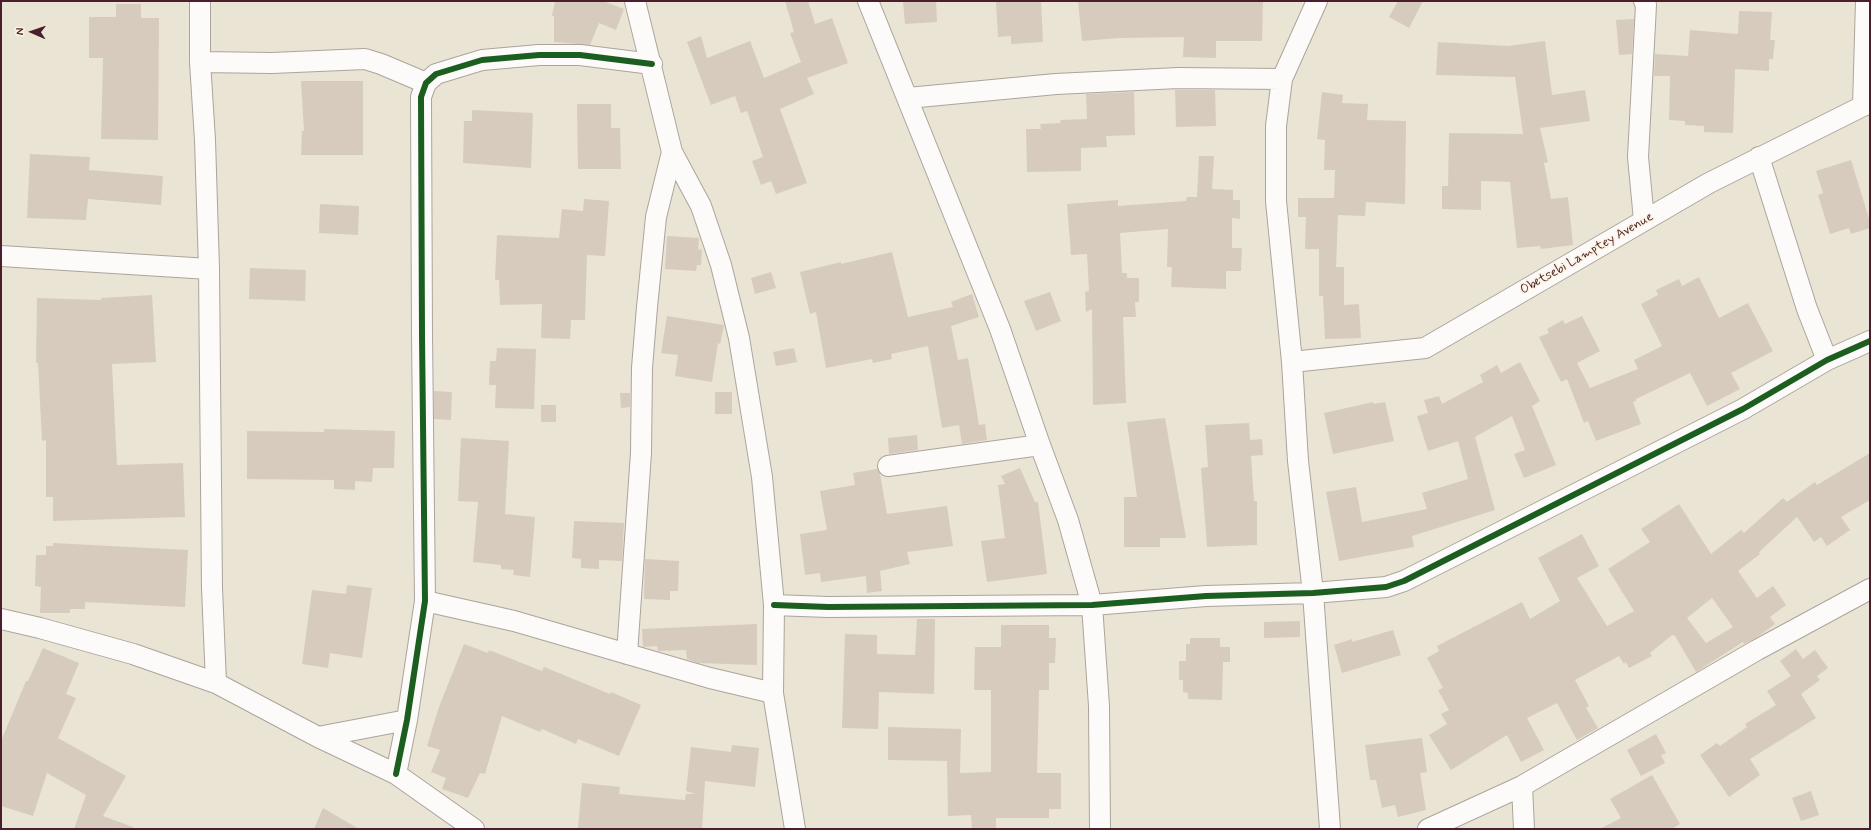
<!DOCTYPE html>
<style>
body{margin:0}
#map{position:relative;width:1871px;height:830px;overflow:hidden;background:#eae4d4;font-family:Mynerve,sans-serif}
canvas{display:block}
.frame{position:absolute;inset:0;border:2px solid #4a1f2b;pointer-events:none}
.north{position:absolute;left:12px;top:12px;width:40px;height:40px;-webkit-text-stroke:3px #fcf5e5;paint-order:stroke;rotate:272deg;font-size:11px;font-weight:700;line-height:16px;text-align:center;color:#4a1f2b}
.north::after{content:'';display:block;margin:auto;width:14px;height:18px;background:#4a1f2b;clip-path:polygon(50% 0,100% 100%,50% 72%,0 100%)}
</style>
<div id="map">
<canvas width="1871" height="830"></canvas>
<div class="frame"></div>
<div class="north">N</div>
</div>
<script>
const ctx = document.querySelector('canvas').getContext('2d');
ctx.lineJoin = 'round';
function fillPath(path, color) {
  ctx.fillStyle = color;
  ctx.fill(path, 'evenodd');
}
function shape(rows) {
  const path = new Path2D();
  for (const r of rows) {
    path.moveTo(r[0], r[1]);
    for (let i = 2; i < r.length; i += 2) path.lineTo(r[i], r[i + 1]);
  }
  return path;
}
function strokePath(path, color, width, dash) {
  ctx.strokeStyle = color;
  ctx.lineWidth = width;
  ctx.lineCap = dash ? 'butt' : 'round';
  ctx.setLineDash(dash || []);
  ctx.stroke(path);
}
function label(font, color, halo, rows, align = 'center') {
  ctx.font = font + ' Mynerve,sans-serif';
  ctx.lineWidth = 3.5;
  ctx.setLineDash([]);
  ctx.textBaseline = 'middle';
  ctx.strokeStyle = halo;
  ctx.fillStyle = color;
  for (const [text, x, y, turn = 0] of rows) {
    ctx.save();
    ctx.translate(x, y);
    ctx.rotate((+turn || 0) * Math.PI / 180);
    ctx.textAlign = isNaN(turn) ? turn : align;
    if (halo) ctx.strokeText(text, 0, 0);
    ctx.fillText(text, 0, 0);
    ctx.restore();
  }
}
const building = shape([
 [555,1,603,1,624,9,616,30,599,23,590,45,554,42,554,16,552,16],
 [785,1,808,1,815,24,832,18,848,63,807,78,814,94,780,109,807,183,776,194,771,181,761,185,752,161,763,157,747,111,741,113,735,96,711,105,687,42,701,36,707,58,750,41,764,78,801,62,790,33,794,32],
 [903,1,936,1,937,22,905,24],
 [1041,1,1043,42,1011,44,1011,36,998,37,996,2],
 [1078,1,1263,1,1262,41,1216,41,1216,58,1183,57,1184,37,1119,38,1082,41],
 [1398,1,1423,1,1409,28,1389,17],
 [116,4,141,4,141,18,159,18,158,140,101,139,103,58,89,58,89,17,116,17],
 [1739,11,1772,12,1770,40,1775,40,1773,59,1769,59,1769,71,1735,69,1733,133,1704,132,1704,126,1685,125,1685,121,1669,120,1670,76,1654,76,1655,54,1688,56,1690,30,1738,34],
 [1634,19,1632,54,1619,55,1616,20],
 [1545,41,1552,95,1585,90,1590,121,1540,128,1548,162,1544,163,1551,199,1568,197,1573,245,1541,249,1540,246,1517,248,1510,182,1481,181,1481,210,1442,209,1442,186,1448,186,1449,133,1523,134,1515,77,1436,75,1438,42,1508,46],
 [301,81,363,81,363,155,301,155,302,131,304,131],
 [1175,90,1215,90,1216,126,1176,127],
 [1134,92,1135,135,1106,136,1107,147,1081,148,1081,171,1027,172,1026,129,1041,129,1040,124,1061,123,1060,120,1087,119,1086,94],
 [1322,92,1343,95,1342,103,1368,104,1367,120,1406,121,1405,204,1366,202,1365,216,1338,215,1336,267,1344,267,1344,305,1359,304,1361,338,1325,339,1323,296,1319,296,1319,249,1305,249,1306,217,1298,217,1298,198,1334,198,1335,170,1324,170,1325,140,1317,139],
 [577,104,611,104,611,128,620,128,621,169,578,169],
 [472,110,533,113,531,168,463,163,464,121,472,121],
 [30,154,90,157,89,170,163,176,161,205,88,199,86,220,27,218],
 [1199,156,1214,156,1212,189,1233,190,1233,200,1240,200,1240,219,1232,218,1232,248,1242,248,1241,271,1226,271,1226,289,1171,287,1172,267,1167,267,1168,229,1120,233,1122,273,1127,273,1127,278,1139,278,1139,302,1135,302,1136,317,1123,317,1126,403,1093,405,1092,309,1086,312,1085,292,1089,291,1087,254,1071,255,1067,204,1118,200,1118,206,1186,201,1187,197,1197,197],
 [1851,160,1870,222,1870,228,1851,234,1849,228,1830,234,1818,195,1823,193,1816,171],
 [584,199,609,201,605,256,587,255,585,320,571,320,570,339,541,338,542,304,500,305,499,280,495,280,497,235,559,238,562,209,583,211],
 [320,204,359,206,358,235,319,233],
 [667,236,699,238,698,249,702,250,701,265,697,265,696,271,665,269],
 [892,252,908,317,953,307,951,302,972,294,979,317,951,326,958,360,968,358,979,425,985,424,987,440,962,444,959,425,942,428,928,346,891,354,892,359,873,363,872,359,826,368,816,312,810,314,800,272,841,262,841,264],
 [250,268,306,270,305,301,249,299],
 [771,272,776,288,755,294,751,278],
 [1699,277,1719,318,1748,303,1773,351,1731,373,1740,389,1707,406,1690,373,1636,399,1636,401,1633,402,1641,424,1596,441,1588,421,1584,423,1567,379,1561,382,1539,337,1549,333,1547,329,1563,320,1565,324,1582,316,1600,351,1577,363,1590,388,1638,369,1634,360,1662,346,1641,304,1658,295,1656,290,1679,279,1682,286],
 [1050,292,1061,321,1036,331,1024,301],
 [152,295,156,362,112,364,117,465,183,463,185,517,53,521,53,497,46,497,46,440,42,441,38,363,36,363,37,298,101,300,101,298],
 [667,316,724,325,720,344,718,343,712,382,675,376,678,355,661,353],
 [497,348,536,349,534,409,495,408,496,385,489,385,490,361,496,361],
 [794,348,797,362,776,366,773,352],
 [1520,362,1540,401,1532,406,1556,465,1524,478,1514,454,1525,450,1512,416,1475,437,1495,510,1412,536,1414,547,1339,561,1326,492,1356,487,1362,522,1427,509,1422,493,1468,479,1458,441,1428,451,1417,416,1428,413,1424,400,1439,396,1442,404,1483,382,1480,375,1497,365,1501,373],
 [434,391,452,392,451,420,434,419],
 [715,392,732,392,732,414,715,414],
 [620,393,630,393,630,407,621,408],
 [1373,402,1373,404,1385,402,1394,441,1333,454,1324,413],
 [541,405,556,405,556,422,541,422],
 [1165,418,1186,538,1160,538,1160,547,1124,547,1124,497,1137,497,1127,422],
 [1249,423,1250,440,1262,439,1263,455,1251,456,1254,501,1257,501,1257,545,1207,547,1201,468,1208,467,1205,425],
 [324,429,395,431,394,468,373,468,372,482,355,481,355,490,334,489,334,480,247,479,247,431,324,432],
 [917,435,918,450,889,454,888,438],
 [461,438,509,441,505,514,535,517,530,577,513,575,514,570,501,569,501,565,473,562,478,502,458,501],
 [1870,453,1870,500,1841,517,1850,530,1827,546,1821,537,1814,542,1797,517,1759,552,1760,554,1738,571,1757,598,1773,586,1786,605,1770,617,1775,624,1756,638,1744,644,1743,642,1696,672,1675,636,1672,635,1650,653,1652,656,1629,668,1626,662,1624,664,1619,656,1575,680,1589,706,1586,708,1598,728,1577,740,1557,703,1527,718,1544,750,1521,762,1507,735,1451,770,1429,735,1447,724,1441,714,1449,710,1438,690,1443,688,1427,658,1439,651,1437,646,1522,602,1530,619,1560,601,1538,558,1582,534,1599,566,1577,578,1607,626,1634,611,1608,569,1650,542,1641,529,1679,504,1711,554,1741,530,1744,533,1783,498,1787,502,1815,482,1817,485],
 [1712,598,1733,627,1706,643,1687,618],
 [1020,468,1035,502,1038,502,1047,574,987,582,981,541,1005,538,998,485,1005,484,1001,476],
 [877,469,880,474,887,514,947,506,953,546,907,552,910,564,880,571,882,591,867,593,866,576,821,582,820,573,805,575,800,534,827,530,820,491,855,485,853,473],
 [574,521,624,523,622,561,599,560,599,569,581,568,581,559,572,558],
 [53,543,188,550,185,607,85,602,85,609,70,609,70,613,40,613,41,587,35,586,36,555,46,555,46,546,53,546],
 [645,559,679,561,678,591,670,591,670,600,644,599],
 [347,585,372,588,362,658,330,653,328,668,302,664,312,590,346,594],
 [917,619,935,619,934,694,879,692,878,729,842,728,845,634,877,635,877,654,915,655],
 [1300,621,1300,637,1264,638,1264,622],
 [757,624,757,665,698,663,687,659,686,650,658,651,657,646,643,647,642,629],
 [1001,625,1049,625,1049,638,1056,638,1055,663,1049,663,1049,690,1039,690,1037,773,1061,773,1061,809,1049,809,1049,818,996,818,996,829,972,829,971,815,948,816,947,761,888,760,888,727,961,729,960,773,991,772,991,690,974,690,975,647,1001,647],
 [1393,630,1401,655,1342,673,1334,645,1352,639,1352,642],
 [1190,638,1220,638,1220,647,1230,647,1230,662,1223,662,1222,700,1188,699,1188,693,1183,692,1183,680,1179,680,1179,661,1186,661,1186,644,1190,644],
 [464,644,488,653,489,650,542,671,544,667,610,694,611,692,641,705,619,756,578,739,576,744,542,729,540,732,502,716,485,774,480,773,468,798,442,789,446,778,431,772,440,750,427,746,439,707],
 [43,648,79,663,66,694,76,698,58,738,126,776,103,816,133,827,133,829,74,829,86,795,47,773,33,816,1,806,1,741,26,681,28,681],
 [1796,649,1803,659,1815,650,1828,668,1817,676,1820,680,1801,694,1816,718,1750,759,1760,775,1729,797,1700,755,1717,743,1720,746,1747,727,1745,724,1776,705,1767,691,1791,676,1780,661],
 [1656,734,1666,753,1661,755,1665,763,1641,776,1627,750],
 [1422,738,1427,772,1420,773,1426,810,1398,817,1395,805,1382,808,1376,780,1370,780,1365,745],
 [732,745,759,748,755,787,705,781,702,829,578,829,582,783,620,787,619,794,685,800,686,794,695,794,686,791,691,747,731,752],
 [1652,775,1680,824,1672,829,1600,829,1621,818,1610,799],
 [1811,791,1819,815,1801,821,1792,798],
 [323,808,359,829,314,829]
]);
const minor = shape([
 [200,1,200,62,205,140,209,269,212,588,216,683],
 [635,1,672,152,701,206,721,265,739,338,762,477,774,605,773,693,795,829],
 [868,1,1000,329,1040,445,1068,520,1092,605,1099,706,1100,829],
 [1317,1,1282,79,1276,126,1276,201,1292,362,1298,461,1313,593,1330,829],
 [200,62,272,63,365,59,381,64,426,83],
 [908,98,1056,84,1178,78,1282,79],
 [1863,106,1866,1],
 [1759,157,1807,309,1827,360],
 [1644,220,1638,157,1646,5,1644,1],
 [1,256,209,269],
 [1292,362,1425,348,1709,183,1863,106,1870,104],
 [888,466,1040,445],
 [425,601,514,621,710,678,773,693],
 [774,605,828,607,1092,605,1206,596,1313,593,1386,587,1404,581,1743,409,1827,360,1870,341],
 [1,619,40,628,133,654,216,683,318,737,396,774,474,829],
 [627,654,641,453,642,368,647,307,656,217,672,152],
 [318,737,407,720],
 [396,774,407,720,425,601,422,335,421,97,426,83,436,74,482,60,539,55,580,55,652,64],
 [1522,786,1524,829],
 [1428,829,1522,786,1757,650,1870,589]
]);
const cycleway = shape([
 [774,605,828,607,1092,605,1206,596,1313,593,1386,587,1404,581,1743,409,1827,360,1870,341],
 [396,774,407,720,425,601,422,335,421,97,426,83,436,74,482,60,539,55,580,55,652,64]
]);
const streetNames = [
 ["Obetsebi Lamptey Avenue",1587,254,-30]
];
fillPath(building, '#d7cbbe');
strokePath(minor, '#aca49c', 22);
strokePath(minor, '#fcfbf9', 20);
strokePath(cycleway, '#1b5e20', 6);
label('13px', '#4a1f2b', '#fcf5e5', streetNames);
</script>
